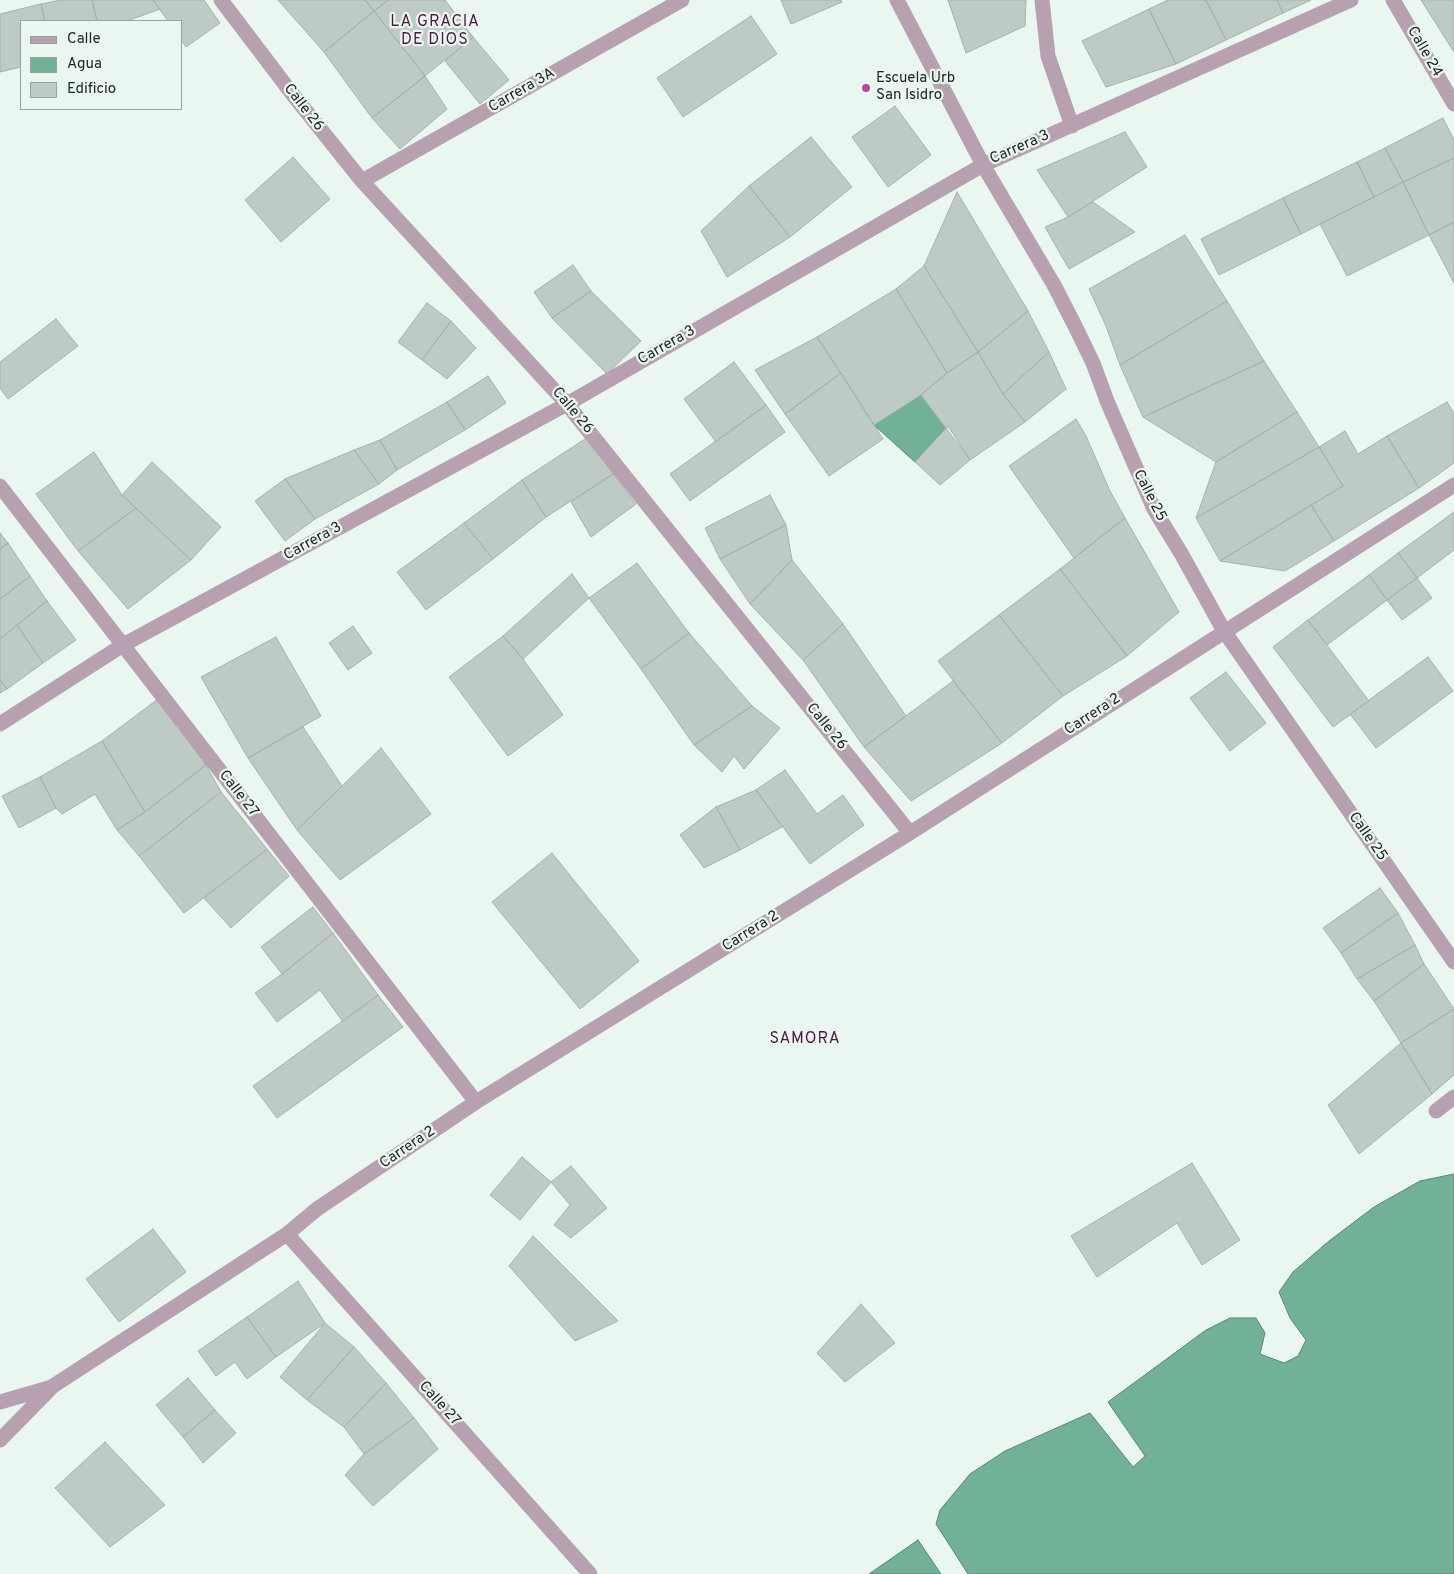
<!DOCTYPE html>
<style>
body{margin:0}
#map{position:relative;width:1454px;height:1574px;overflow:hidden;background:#eaf6f0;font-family:Overpass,sans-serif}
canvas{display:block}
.legend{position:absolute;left:20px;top:20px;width:162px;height:90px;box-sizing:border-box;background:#eaf6f0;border:1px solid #9aa39e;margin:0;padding:6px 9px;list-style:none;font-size:15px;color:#212624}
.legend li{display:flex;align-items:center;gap:10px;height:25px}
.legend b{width:25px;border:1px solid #9aa39e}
</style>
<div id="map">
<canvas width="1454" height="1574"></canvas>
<ul class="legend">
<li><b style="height:6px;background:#b7a0b0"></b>Calle</li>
<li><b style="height:14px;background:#71b195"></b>Agua</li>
<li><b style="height:14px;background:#becac4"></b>Edificio</li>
</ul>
</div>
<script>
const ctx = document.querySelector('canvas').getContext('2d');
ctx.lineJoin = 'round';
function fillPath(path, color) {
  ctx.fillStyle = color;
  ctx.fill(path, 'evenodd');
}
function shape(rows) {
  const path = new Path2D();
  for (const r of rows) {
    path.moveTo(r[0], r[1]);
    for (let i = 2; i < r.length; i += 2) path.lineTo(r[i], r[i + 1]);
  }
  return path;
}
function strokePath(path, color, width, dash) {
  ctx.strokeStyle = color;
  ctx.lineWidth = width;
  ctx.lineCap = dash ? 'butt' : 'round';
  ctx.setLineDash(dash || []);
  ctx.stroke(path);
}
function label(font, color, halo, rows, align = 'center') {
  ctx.font = font + ' Overpass,sans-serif';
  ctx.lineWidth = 4.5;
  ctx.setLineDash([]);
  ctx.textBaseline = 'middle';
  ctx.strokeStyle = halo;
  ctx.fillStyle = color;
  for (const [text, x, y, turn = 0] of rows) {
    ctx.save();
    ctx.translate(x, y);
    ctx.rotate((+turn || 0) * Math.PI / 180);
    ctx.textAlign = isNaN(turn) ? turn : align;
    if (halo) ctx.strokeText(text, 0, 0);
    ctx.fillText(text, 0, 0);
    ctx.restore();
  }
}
const water = shape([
 [921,395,948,426,915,462,874,425,921,395],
 [1454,1174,1454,1574,968,1574,936,1524,940,1510,970,1474,1005,1451,1090,1413,1133,1467,1145,1456,1108,1402,1206,1330,1230,1318,1256,1318,1265,1333,1260,1354,1284,1363,1298,1356,1306,1340,1290,1318,1279,1292,1293,1272,1329,1241,1374,1207,1420,1181,1454,1174],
 [918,1540,941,1574,869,1574,918,1540]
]);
const building = shape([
 [61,0,92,0,97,21,45,21,41,4,61,0],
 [92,0,153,0,160,9,127,21,97,21,92,0],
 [153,0,204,0,220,23,186,47,181,40,181,21,168,21,153,0],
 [278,0,365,0,374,11,324,52,278,0],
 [365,0,388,0,374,11,365,0],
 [388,0,445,0,473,37,425,76,374,11,388,0],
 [781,0,841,0,842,2,791,24,781,0],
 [948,0,1026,0,1025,26,966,53,948,0],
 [1168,0,1206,0,1226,40,1176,64,1149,9,1168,0],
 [1206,0,1277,0,1283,13,1226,40,1206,0],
 [1277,0,1311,0,1283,13,1277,0],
 [1421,0,1454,0,1454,52,1421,0],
 [41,4,45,21,21,21,21,67,0,72,0,14,41,4],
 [1149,9,1176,64,1106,87,1082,41,1149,9],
 [374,11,425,76,372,118,324,52,374,11],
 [751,16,777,54,683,117,657,78,751,16],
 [473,37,509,80,480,104,445,61,473,37],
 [425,76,447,109,400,149,372,118,425,76],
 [895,106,931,155,888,187,852,137,895,106],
 [1443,118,1454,140,1454,158,1403,182,1385,148,1443,118],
 [1125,132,1147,167,1068,217,1037,170,1125,132],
 [811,137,852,187,790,237,749,186,811,137],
 [1385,148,1403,182,1374,197,1357,162,1385,148],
 [293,157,330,199,281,242,245,200,293,157],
 [1454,158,1454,222,1429,235,1403,182,1454,158],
 [1357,162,1374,197,1301,234,1283,198,1357,162],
 [1403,182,1429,235,1347,276,1320,224,1403,182],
 [749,186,790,237,727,277,701,231,749,186],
 [957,192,1028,311,978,352,924,266,957,192],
 [1283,198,1301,234,1219,275,1201,239,1283,198],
 [1093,202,1135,232,1069,269,1045,227,1068,217,1093,202],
 [1454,222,1454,283,1429,235,1454,222],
 [1185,235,1227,301,1120,365,1106,326,1089,289,1185,235],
 [573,265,591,291,552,318,534,292,573,265],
 [924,266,978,352,947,373,896,289,924,266],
 [896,289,947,373,921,395,874,425,817,337,896,289],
 [591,291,641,341,607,374,552,318,591,291],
 [1227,301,1264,361,1143,417,1120,365,1227,301],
 [427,303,451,321,422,360,398,342,427,303],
 [1028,311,1049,352,1003,394,978,352,1028,311],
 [56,319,78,346,8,399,0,388,0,362,56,319],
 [451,321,476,348,447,379,422,360,451,321],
 [817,337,841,373,785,414,755,370,817,337],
 [978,352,1003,394,1025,422,970,460,921,395,947,373,978,352],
 [1049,352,1066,389,1025,422,1003,394,1049,352],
 [1264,361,1297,412,1216,462,1143,417,1264,361],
 [734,362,766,405,716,442,684,399,734,362],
 [841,373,883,439,829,476,785,414,841,373],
 [488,376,506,403,465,430,447,402,488,376],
 [447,402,465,430,397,470,380,440,447,402],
 [1447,402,1454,413,1454,463,1419,488,1387,436,1447,402],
 [766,405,785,432,690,501,670,474,766,405],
 [1297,412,1319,447,1196,518,1216,462,1297,412],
 [1076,419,1086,436,1110,491,1125,518,1074,558,1009,466,1076,419],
 [948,426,970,460,940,485,915,462,948,426],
 [1345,431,1358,454,1387,436,1419,488,1334,541,1311,505,1343,486,1319,447,1345,431],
 [588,437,613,474,546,517,522,480,588,437],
 [380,440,397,470,379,484,354,450,380,440],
 [1319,447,1343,486,1220,561,1196,518,1319,447],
 [354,450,379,484,315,519,285,479,354,450],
 [94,452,122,495,136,508,78,551,36,494,94,452],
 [152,462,221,527,191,560,122,495,152,462],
 [613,474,636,504,591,537,571,502,613,474],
 [285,479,315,519,285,541,255,501,285,479],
 [522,480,546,517,493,559,464,523,522,480],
 [770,495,786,525,720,559,705,528,770,495],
 [1311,505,1334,541,1285,571,1220,561,1311,505],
 [136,508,191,560,128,609,78,551,136,508],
 [1454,512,1454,550,1417,578,1398,553,1454,512],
 [1125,518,1179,612,1127,656,1060,569,1125,518],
 [464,523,493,559,426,610,397,572,464,523],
 [786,525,792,560,750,604,720,559,786,525],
 [0,533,8,543,0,549,0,533],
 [8,543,30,576,0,599,0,549,8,543],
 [1398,553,1417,578,1387,600,1369,575,1398,553],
 [792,560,843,624,803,660,750,604,792,560],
 [637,563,689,633,641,669,589,598,637,563],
 [1060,569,1127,656,1063,696,999,615,1060,569],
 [572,574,589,598,523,659,503,636,572,574],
 [1369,575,1387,600,1327,645,1308,620,1369,575],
 [30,576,47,601,0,639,0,599,30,576],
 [1417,578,1432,598,1402,620,1387,600,1417,578],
 [47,601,76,640,43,663,17,625,47,601],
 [999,615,1063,696,1002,743,938,661,999,615],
 [1308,620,1369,701,1333,727,1273,647,1308,620],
 [843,624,906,716,864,747,803,660,843,624],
 [17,625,43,663,7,689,0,680,0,639,17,625],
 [353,626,372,653,348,670,329,643,353,626],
 [689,633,752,706,694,745,641,669,689,633],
 [503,636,523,659,563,715,508,756,449,677,503,636],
 [276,637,321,716,248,758,201,677,276,637],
 [1428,657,1453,691,1376,748,1350,714,1428,657],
 [1226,672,1266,723,1230,751,1190,698,1226,672],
 [0,680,7,689,0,693,0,680],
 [953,681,1002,743,911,801,864,747,953,681],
 [158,699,206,765,145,812,102,741,158,699],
 [752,706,780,728,744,769,734,756,722,772,694,745,752,706],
 [303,727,342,786,297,830,248,758,303,727],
 [102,741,145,812,117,830,95,794,62,814,56,808,40,777,102,741],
 [381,748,431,814,340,880,297,830,381,748],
 [206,765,221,792,139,856,117,830,145,812,206,765],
 [785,770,817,814,843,795,864,825,810,864,756,790,785,770],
 [40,777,56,808,19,828,2,796,40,777],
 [756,790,782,827,740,850,716,807,756,790],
 [221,792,267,849,184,913,139,856,221,792],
 [716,807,740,850,704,868,680,835,716,807],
 [267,849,289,876,231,928,204,898,267,849],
 [552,853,639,961,580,1009,492,902,552,853],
 [1380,888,1398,913,1341,953,1323,928,1380,888],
 [313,907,333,933,282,974,261,947,313,907],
 [1398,913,1415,945,1357,979,1341,953,1398,913],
 [333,933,378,995,343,1022,320,990,277,1022,255,993,282,974,333,933],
 [1415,945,1424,964,1374,1001,1357,979,1415,945],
 [1424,964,1454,1009,1401,1043,1374,1001,1424,964],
 [378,995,403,1027,277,1118,253,1086,378,995],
 [1454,1009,1454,1075,1432,1094,1401,1043,1454,1009],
 [1401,1043,1432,1094,1359,1154,1328,1105,1401,1043],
 [522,1157,551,1182,520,1220,490,1195,522,1157],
 [1192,1163,1240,1240,1202,1265,1177,1223,1097,1277,1071,1236,1192,1163],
 [571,1166,607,1208,571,1238,554,1225,570,1205,551,1182,571,1166],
 [153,1229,186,1272,119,1322,86,1279,153,1229],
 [533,1236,618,1321,575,1341,509,1266,533,1236],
 [298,1281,325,1323,276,1357,247,1317,298,1281],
 [861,1304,895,1343,845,1382,817,1353,861,1304],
 [247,1317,276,1357,247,1379,235,1362,216,1376,198,1351,247,1317],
 [325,1323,354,1347,307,1400,280,1377,325,1323],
 [354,1347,386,1383,344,1427,307,1400,354,1347],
 [188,1378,215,1410,183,1437,156,1405,188,1378],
 [386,1383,414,1418,364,1454,344,1427,386,1383],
 [215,1410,236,1433,203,1463,183,1437,215,1410],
 [414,1418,438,1449,373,1506,345,1475,364,1454,414,1418],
 [105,1442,165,1505,110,1547,55,1488,105,1442]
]);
const minor = shape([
 [221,0,290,91,362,181,567,404,910,833],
 [897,0,983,165,1054,285,1075,326,1093,363,1107,401,1154,509,1182,555,1224,631,1454,962],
 [1042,0,1048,56,1072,126],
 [1393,0,1454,104],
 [362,181,682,0],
 [0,486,476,1102],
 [0,724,123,645,567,404,983,165,1351,0],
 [1436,1111,1454,1097],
 [287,1234,590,1574],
 [0,1402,52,1387],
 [0,1440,53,1386,287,1234,317,1209,476,1102,910,833,1454,485]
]);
const markers = [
 [866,88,5,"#b947a2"]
];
const streetNames = [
 ["Calle 24",1424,52,60],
 ["Carrera 3A",522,91,-30],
 ["Calle 26",303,108,52],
 ["Carrera 3",1020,148,-24],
 ["Carrera 3",667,346,-30],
 ["Calle 26",572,411,50],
 ["Calle 25",1149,496,63],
 ["Carrera 3",313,542,-29],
 ["Carrera 2",1093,715,-33],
 ["Calle 26",826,727,51],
 ["Calle 27",238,794,52],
 ["Calle 25",1367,837,55],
 ["Carrera 2",751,932,-32],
 ["Carrera 2",408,1148,-34],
 ["Calle 27",439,1404,48]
];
const poiNames = [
 ["Escuela Urb",876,79],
 ["San Isidro",876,96]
];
const neighbourhoodNames = [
 ["LA GRACIA",435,23],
 ["DE DIOS",435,41],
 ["SAMORA",805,1040]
];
fillPath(water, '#71b195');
strokePath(water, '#598773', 1);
fillPath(building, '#becac4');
strokePath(building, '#a5b1ac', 1);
strokePath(minor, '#b7a0b0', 15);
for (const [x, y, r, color] of markers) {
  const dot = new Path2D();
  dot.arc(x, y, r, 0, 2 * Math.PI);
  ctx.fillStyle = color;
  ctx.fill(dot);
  strokePath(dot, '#eaf6f0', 2);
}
label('15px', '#212624', '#eaf6f0', streetNames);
label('15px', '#212624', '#eaf6f0', poiNames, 'left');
ctx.letterSpacing = '1px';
label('16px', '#4d1743', '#eaf6f0', neighbourhoodNames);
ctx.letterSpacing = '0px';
</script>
